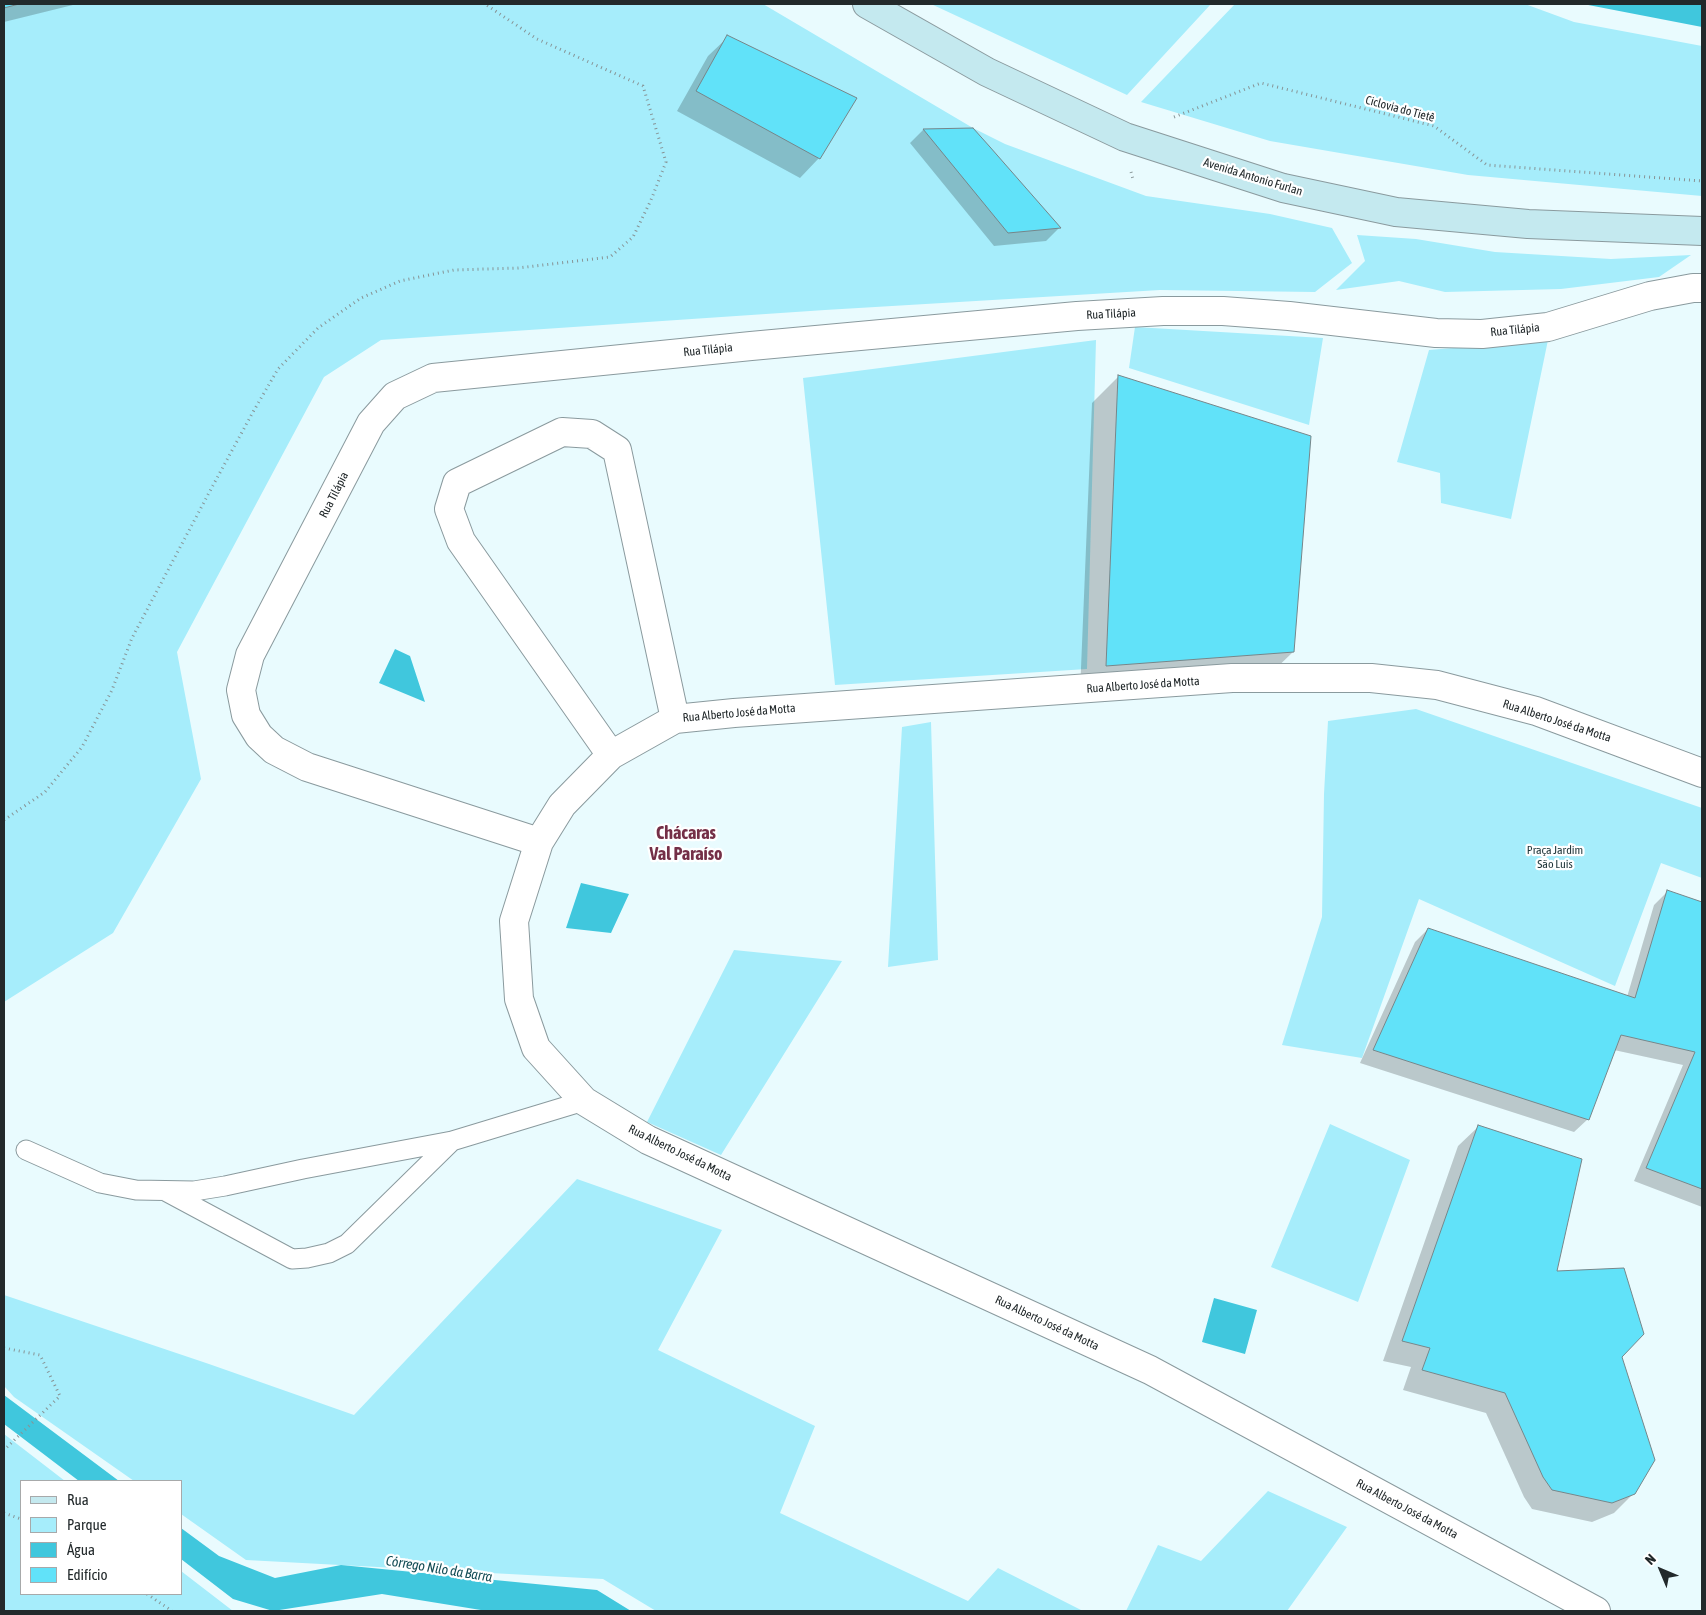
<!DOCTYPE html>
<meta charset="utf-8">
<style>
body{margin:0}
#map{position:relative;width:1706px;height:1615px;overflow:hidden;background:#e9fbfe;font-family:"Asap Condensed",sans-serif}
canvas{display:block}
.frame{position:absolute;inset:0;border:5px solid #22292b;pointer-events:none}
.legend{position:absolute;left:20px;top:1480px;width:162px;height:115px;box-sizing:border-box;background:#fff;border:1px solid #a7a9aa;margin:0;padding:6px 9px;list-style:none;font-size:15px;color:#22292b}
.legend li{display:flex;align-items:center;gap:10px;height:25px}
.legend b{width:25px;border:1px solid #a7a9aa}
.north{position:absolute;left:1636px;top:1545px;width:50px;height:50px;-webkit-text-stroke:4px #fff;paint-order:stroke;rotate:315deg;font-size:14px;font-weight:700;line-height:20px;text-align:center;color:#22292b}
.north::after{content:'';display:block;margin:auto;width:18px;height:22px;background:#22292b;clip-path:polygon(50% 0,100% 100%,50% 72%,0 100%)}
</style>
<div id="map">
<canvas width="1706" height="1615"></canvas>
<div class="frame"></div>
<ul class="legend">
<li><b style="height:6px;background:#c4e9ef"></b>Rua</li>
<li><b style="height:14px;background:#a6edfb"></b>Parque</li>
<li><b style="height:14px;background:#40c7dd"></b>Água</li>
<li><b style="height:14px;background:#61e2f9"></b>Edifício</li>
</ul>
<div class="north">N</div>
</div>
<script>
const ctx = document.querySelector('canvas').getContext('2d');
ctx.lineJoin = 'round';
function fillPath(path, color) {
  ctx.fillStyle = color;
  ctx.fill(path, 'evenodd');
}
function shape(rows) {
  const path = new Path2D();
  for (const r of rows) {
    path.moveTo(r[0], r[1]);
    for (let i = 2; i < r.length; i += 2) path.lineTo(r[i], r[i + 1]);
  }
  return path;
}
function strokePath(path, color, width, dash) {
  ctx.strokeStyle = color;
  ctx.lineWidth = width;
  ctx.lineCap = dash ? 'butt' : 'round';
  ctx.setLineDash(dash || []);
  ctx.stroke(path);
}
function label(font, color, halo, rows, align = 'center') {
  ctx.font = font + ' "Asap Condensed",sans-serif';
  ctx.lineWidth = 4.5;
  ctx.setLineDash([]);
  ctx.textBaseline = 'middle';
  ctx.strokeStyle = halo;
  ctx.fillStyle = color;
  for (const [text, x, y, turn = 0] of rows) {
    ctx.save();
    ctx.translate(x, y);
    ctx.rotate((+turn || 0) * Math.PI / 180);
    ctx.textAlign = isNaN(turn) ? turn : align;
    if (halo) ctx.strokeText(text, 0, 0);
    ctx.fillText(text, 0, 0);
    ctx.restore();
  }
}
const green = shape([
 [4,4,763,4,973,128,1005,144,1146,196,1270,214,1332,228,1352,263,1315,292,1160,290,825,310,381,340,324,377,177,652,201,779,113,933,4,1002],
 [931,4,1211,4,1127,95],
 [1235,4,1525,4,1574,22,1702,46,1702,196,1468,175,1270,141,1141,102],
 [1357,235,1416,239,1495,252,1611,259,1691,255,1659,277,1561,289,1445,292,1399,281,1336,290,1365,261],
 [1135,327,1323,338,1309,425,1129,368],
 [1096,340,1087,669,835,685,803,378],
 [1548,340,1511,519,1441,503,1440,473,1397,462,1429,350],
 [1416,709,1702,808,1702,878,1661,863,1615,986,1419,899,1362,1058,1282,1045,1322,917,1324,794,1328,721],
 [931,722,938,960,888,967,902,727],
 [734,950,842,961,721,1155,647,1122],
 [1330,1124,1410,1160,1358,1302,1271,1267],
 [577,1179,722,1230,658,1350,815,1426,780,1513,968,1601,998,1568,1083,1611,656,1611,603,1579,246,1560,181,1514,181,1481,134,1481,14,1397,4,1386,4,1295,209,1364,354,1415],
 [4,1434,65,1481,21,1481,21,1594,181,1594,181,1571,233,1611,4,1611],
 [1268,1491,1347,1527,1287,1611,1126,1611,1158,1545,1201,1561]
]);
const water = shape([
 [1583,4,1702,4,1702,27],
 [395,649,410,656,425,702,379,683],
 [581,883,629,894,611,933,566,928],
 [1214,1298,1257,1310,1245,1354,1202,1342],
 [4,1395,119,1481,79,1481,4,1424],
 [181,1528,219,1556,275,1578,341,1565,597,1590,631,1611,487,1611,382,1594,273,1611,233,1599,181,1559]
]);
const shadow = shape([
 [4,4,77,4,4,22],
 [728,37,819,158,800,178,677,111,708,56],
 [972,129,1059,228,1046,241,994,246,910,143,923,130],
 [1118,377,1309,437,1293,652,1266,678,1080,692,1092,403],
 [1667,892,1702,903,1702,1207,1634,1181,1683,1065,1614,1050,1588,1119,1574,1132,1360,1063,1415,942,1428,929,1627,997,1654,905],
 [1478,1127,1556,1272,1621,1357,1634,1493,1614,1513,1592,1522,1532,1509,1524,1497,1486,1413,1403,1390,1411,1367,1383,1361,1458,1146]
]);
const building = shape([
 [4,4,19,4,4,8,4,4],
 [727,35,857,98,820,159,696,91,727,35],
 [973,128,990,147,1061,228,1008,233,923,129,973,128],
 [1118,375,1311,436,1294,652,1106,666,1118,375],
 [1667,890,1702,902,1702,1189,1646,1168,1695,1052,1621,1035,1589,1120,1373,1050,1428,928,1635,998,1667,890],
 [1478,1125,1582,1159,1557,1271,1624,1268,1644,1334,1622,1357,1655,1460,1635,1494,1612,1503,1552,1490,1543,1477,1505,1393,1422,1370,1430,1348,1402,1341,1478,1125]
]);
const path = shape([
 [1174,117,1261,83,1434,126,1487,165,1702,181],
 [1131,172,1133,179],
 [4,820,45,792,82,747,112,690,132,638,211,489,253,412,278,369,318,328,361,298,400,281,454,270,518,268,610,257,633,237,651,200,666,162,643,86,537,39,485,4],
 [4,1348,40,1355,60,1396,4,1450],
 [4,1513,21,1519],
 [147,1594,172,1611]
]);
const lane = shape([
 [26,1150,100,1183,136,1190,194,1191,225,1186,303,1169,452,1141,584,1101],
 [167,1192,292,1259,307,1258,329,1253,347,1244,452,1141]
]);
const street = shape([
 [611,755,461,541,449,509,457,483,562,432,592,434,617,450,675,719],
 [539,842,307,767,274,750,259,736,246,715,241,690,250,655,371,423,395,396,433,378,751,346,1077,316,1163,311,1223,311,1289,316,1436,333,1482,334,1548,327,1650,296,1693,288,1702,288],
 [1596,1611,1150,1370,648,1140,584,1101,536,1048,519,999,514,921,539,842,562,805,611,755,675,719,734,713,1232,678,1371,678,1437,685,1536,711,1702,773]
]);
const secondary = shape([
 [867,4,987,72,1125,137,1283,188,1396,212,1528,224,1702,231]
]);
const streetNames = [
 ["Ciclovia do Tietê",1400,109,15],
 ["Avenida Antonio Furlan",1253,177,17],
 ["Rua Tilápia",1111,314,-3],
 ["Rua Tilápia",1515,330,-6],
 ["Rua Tilápia",708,350,-6],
 ["Rua Tilápia",334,495,-63],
 ["Rua Alberto José da Motta",1143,685,-4],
 ["Rua Alberto José da Motta",739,713,-5],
 ["Rua Alberto José da Motta",1557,721,18],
 ["Rua Alberto José da Motta",680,1153,26],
 ["Rua Alberto José da Motta",1047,1323,25],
 ["Rua Alberto José da Motta",1407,1509,28]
];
const parkNames = [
 ["Praça Jardim",1555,850],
 ["São Luis",1555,864]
];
const waterNames = [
 ["Córrego Nilo da Barra",439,1569,9]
];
const districtNames = [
 ["Chácaras",686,833],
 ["Val Paraíso",686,854]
];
fillPath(green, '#a6edfb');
fillPath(water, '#40c7dd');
fillPath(shadow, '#0003');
fillPath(building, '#61e2f9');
strokePath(building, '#76868a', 1);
strokePath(lane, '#8a9a9e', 21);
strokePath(street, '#8a9a9e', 30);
strokePath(secondary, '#8a9a9e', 30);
strokePath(path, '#879496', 3, [1, 4]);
strokePath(lane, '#fff', 19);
strokePath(street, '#fff', 28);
strokePath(secondary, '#c4e9ef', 28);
label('12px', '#22292b', '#fff', streetNames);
label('12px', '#1d3438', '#fff', parkNames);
label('italic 14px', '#134c55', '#fff', waterNames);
label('bold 18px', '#742f47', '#fff', districtNames);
</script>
